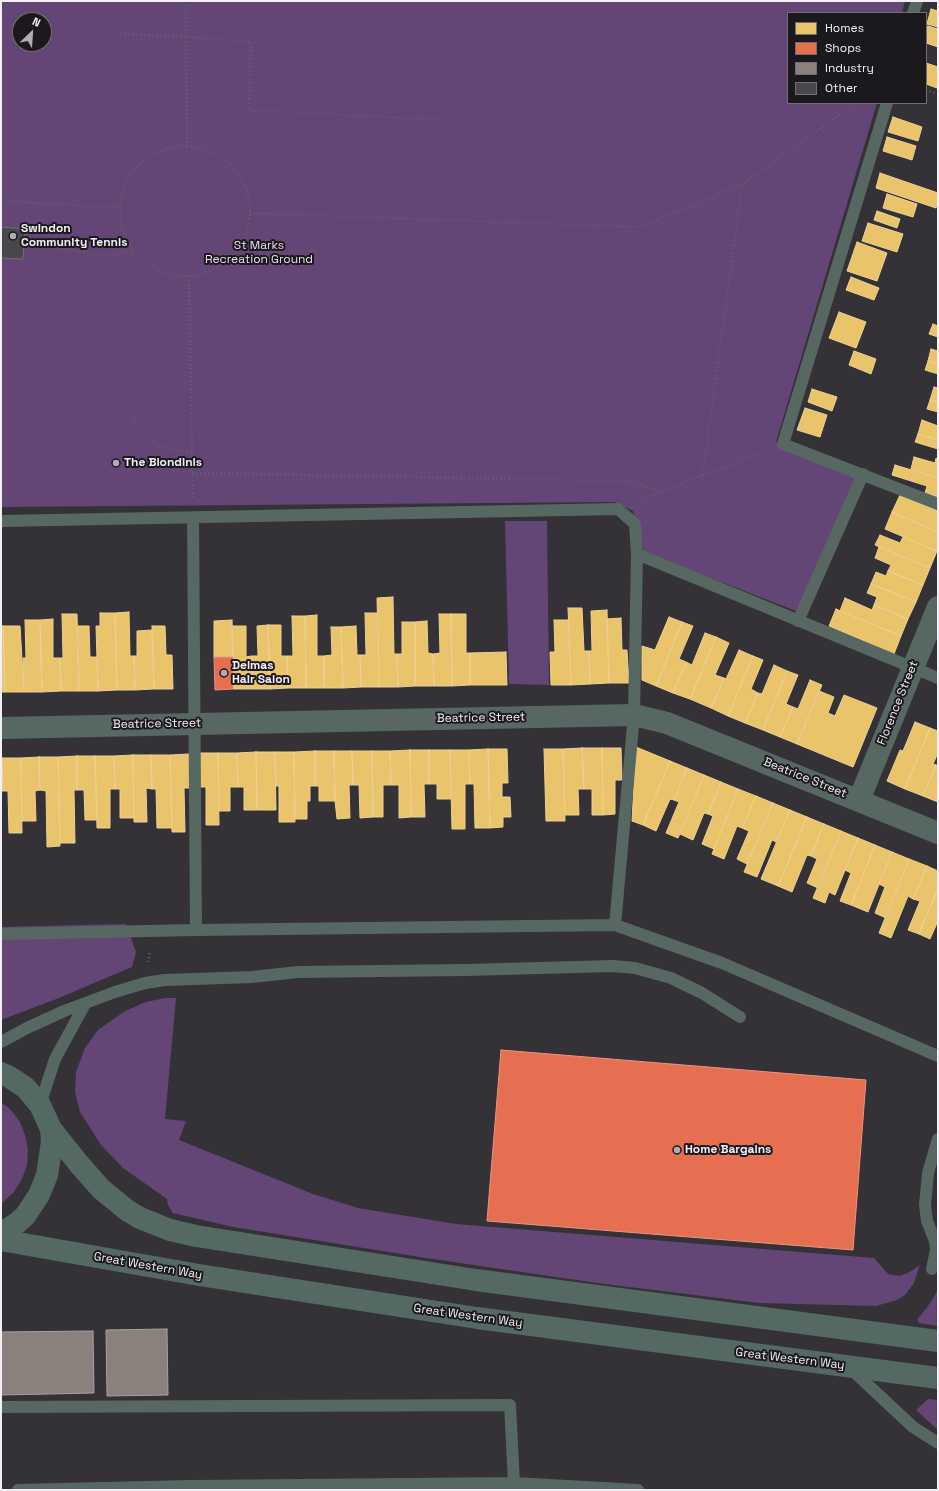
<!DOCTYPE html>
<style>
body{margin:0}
#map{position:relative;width:939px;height:1491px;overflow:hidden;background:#343137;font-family:"Space Grotesk",sans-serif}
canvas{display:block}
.frame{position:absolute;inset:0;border:2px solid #f3eff6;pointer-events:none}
.legend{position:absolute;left:787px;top:12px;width:140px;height:92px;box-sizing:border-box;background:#1b191d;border:1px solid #716f74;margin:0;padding:5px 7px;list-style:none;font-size:12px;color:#f3eff6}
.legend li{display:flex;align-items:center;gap:8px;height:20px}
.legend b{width:20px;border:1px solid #716f74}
.north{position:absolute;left:12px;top:12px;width:40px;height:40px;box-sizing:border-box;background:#1b191d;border:1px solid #716f74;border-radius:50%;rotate:25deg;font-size:11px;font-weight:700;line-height:16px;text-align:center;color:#f3eff6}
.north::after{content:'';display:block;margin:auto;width:14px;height:18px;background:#b0acb3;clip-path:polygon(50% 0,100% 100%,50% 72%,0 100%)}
</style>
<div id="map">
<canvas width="939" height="1491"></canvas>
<div class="frame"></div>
<ul class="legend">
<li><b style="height:11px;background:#e9c46a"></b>Homes</li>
<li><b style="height:11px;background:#e76f51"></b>Shops</li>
<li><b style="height:11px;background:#8a817c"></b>Industry</li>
<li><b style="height:11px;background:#49474b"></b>Other</li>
</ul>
<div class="north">N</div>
</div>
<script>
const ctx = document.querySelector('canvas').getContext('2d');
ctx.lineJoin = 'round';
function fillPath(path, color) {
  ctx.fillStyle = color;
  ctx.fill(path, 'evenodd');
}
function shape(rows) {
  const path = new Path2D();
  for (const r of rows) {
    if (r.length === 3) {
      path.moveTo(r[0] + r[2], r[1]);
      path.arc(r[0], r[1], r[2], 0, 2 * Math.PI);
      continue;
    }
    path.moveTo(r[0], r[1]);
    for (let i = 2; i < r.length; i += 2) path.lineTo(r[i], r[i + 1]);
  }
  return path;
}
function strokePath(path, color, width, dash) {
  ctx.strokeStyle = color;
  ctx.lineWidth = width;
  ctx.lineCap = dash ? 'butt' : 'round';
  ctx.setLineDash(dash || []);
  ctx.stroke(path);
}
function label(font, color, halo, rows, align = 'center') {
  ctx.font = font + ' "Space Grotesk",sans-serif';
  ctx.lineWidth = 4;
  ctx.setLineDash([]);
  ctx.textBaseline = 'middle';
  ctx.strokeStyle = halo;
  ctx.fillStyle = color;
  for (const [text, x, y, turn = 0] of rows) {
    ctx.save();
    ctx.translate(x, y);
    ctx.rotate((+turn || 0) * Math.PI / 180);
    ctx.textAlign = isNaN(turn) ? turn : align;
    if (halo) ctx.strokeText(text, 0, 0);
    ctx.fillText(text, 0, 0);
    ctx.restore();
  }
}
const green = shape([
 [1,1,905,1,902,13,788,13,788,103,877,103,776,442,858,476,796,611,644,552,633,511,615,502,1,507],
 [20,20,44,20,44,44,20,44],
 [505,521,547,521,549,685,509,684],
 [126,924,136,952,132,967,59,998,1,1020,1,927],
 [165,998,176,998,165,1119,186,1121,179,1140,313,1194,358,1208,456,1224,874,1258,888,1274,899,1276,908,1273,920,1265,914,1283,905,1295,897,1300,876,1306,759,1303,597,1283,426,1258,233,1227,173,1213,168,1205,167,1199,123,1168,101,1145,80,1112,75,1092,76,1072,85,1048,98,1030,125,1011,146,1002],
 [1,1102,11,1110,20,1122,25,1135,28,1150,27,1165,22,1179,14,1192,1,1204],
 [938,1290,938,1326,919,1323,917,1320,928,1306],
 [928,1399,938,1400,938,1430,916,1410]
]);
const homes = shape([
 [931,9,938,11,938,27,927,24,931,9],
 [928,26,938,29,938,47,926,43,926,32,928,26],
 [926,63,938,67,937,88,926,84,926,63],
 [893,117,922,127,918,141,888,132,893,117],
 [887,137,916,146,912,160,883,151,887,137],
 [880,173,938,193,938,200,936,208,876,188,880,173],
 [887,194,917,204,913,217,883,208,887,194],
 [877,211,900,219,897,228,874,220,877,211],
 [868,223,903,234,897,252,862,241,868,223],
 [857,242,887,253,877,281,847,271,857,242],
 [851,277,879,288,874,300,846,290,851,277],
 [839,312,866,322,856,348,829,338,839,312],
 [933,324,938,326,938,337,929,334,933,324],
 [931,349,938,351,938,364,928,361,931,349],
 [854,351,876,359,871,374,849,365,854,351],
 [928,361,938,364,938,374,925,370,928,361],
 [934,387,938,388,938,402,930,400,934,387],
 [812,389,837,397,832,411,808,402,812,389],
 [930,400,938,402,938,412,927,409,930,400],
 [805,408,827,415,820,437,797,430,805,408],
 [922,420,938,426,938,440,918,434,922,420],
 [918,434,938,440,938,449,915,442,918,434],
 [914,457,935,463,936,458,938,459,938,478,911,469,914,457],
 [895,465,938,478,938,497,925,493,927,486,892,475,895,465],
 [900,495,938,511,938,532,892,512,900,495],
 [892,512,938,532,937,551,885,529,892,512],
 [880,535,900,543,903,537,937,551,930,568,875,545,880,535],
 [879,547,930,568,923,585,888,571,891,565,875,558,879,547],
 [888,571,923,585,916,602,871,584,876,572,886,576,888,571],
 [871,584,916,602,908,619,874,605,877,597,867,593,871,584],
 [393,597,394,654,397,654,398,687,379,687,377,598,393,597],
 [845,598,872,610,874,605,908,619,901,636,840,611,845,598],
 [568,608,582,608,584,651,589,651,590,684,571,685,568,608],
 [836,609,901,636,894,654,829,626,836,609],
 [607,610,609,683,590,684,589,651,592,651,591,611,607,610],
 [129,612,130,656,134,656,135,690,117,690,115,613,129,612],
 [100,613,115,613,117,690,98,691,96,626,100,626,100,613],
 [365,613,378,613,379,687,361,687,360,655,366,655,365,613],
 [62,614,77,614,79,691,61,691,60,658,63,658,62,614],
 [439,614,451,614,452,686,434,686,433,654,440,653,439,614],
 [451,614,466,614,466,653,470,653,470,685,452,686,451,614],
 [317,615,317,656,324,656,324,688,306,688,305,616,317,615],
 [292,616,305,616,306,688,288,688,287,656,293,656,292,616],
 [669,617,682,622,656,686,642,680,642,646,655,650,669,617],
 [621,618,622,650,627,650,629,683,609,683,607,619,621,618],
 [53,619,53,658,60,658,61,691,42,692,40,620,53,619],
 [25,620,40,620,42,692,24,692,23,658,26,658,25,620],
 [232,620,233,657,214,657,214,621,232,620],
 [554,620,568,620,571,685,551,685,550,652,555,652,554,620],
 [427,621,428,653,433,654,434,686,415,686,415,622,427,621],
 [402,622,415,622,415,686,398,687,397,654,402,654,402,622],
 [682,622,693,626,679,659,686,662,673,693,656,686,682,622],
 [268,625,270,689,251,689,251,656,258,656,257,626,268,625],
 [268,625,281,625,281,656,287,656,288,688,270,689,268,625],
 [1,626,3,626,5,692,1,692,1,626],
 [3,626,20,626,24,692,5,692,3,626],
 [78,626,89,626,90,657,97,657,98,691,79,691,78,626],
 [152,626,165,626,166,655,172,655,173,689,154,689,152,626],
 [232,626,246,626,246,657,251,656,251,689,233,689,232,626],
 [356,626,357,655,360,655,361,687,343,688,341,627,356,626],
 [331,627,341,627,343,688,324,688,324,656,332,655,331,627],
 [152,630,154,689,135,690,134,656,137,656,137,631,152,630],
 [705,633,716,637,690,699,673,693,686,662,692,665,705,633],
 [716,637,729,643,715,675,724,678,711,708,690,699,716,637],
 [739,650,753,656,728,716,711,708,724,678,726,679,739,650],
 [506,652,507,685,470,685,470,653,506,652],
 [753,656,763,660,751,689,758,693,745,723,728,716,753,656],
 [774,665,787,671,763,730,745,723,758,693,762,694,774,665],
 [787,671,798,675,786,704,793,707,780,737,763,730,787,671],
 [810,680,822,685,797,744,780,737,793,707,798,709,810,680],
 [819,691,834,697,828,713,835,716,844,695,877,708,853,767,797,744,819,691],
 [915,722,930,728,905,789,887,781,900,750,903,751,915,722],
 [930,728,938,731,938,753,933,764,936,765,923,796,905,789,930,728],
 [636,747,670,761,643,825,632,821,636,747],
 [582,748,602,748,603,815,592,815,592,789,584,789,582,748],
 [582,748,584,789,578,789,579,815,565,815,563,749,582,748],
 [602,748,621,748,622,780,615,780,615,814,603,815,602,748],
 [488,749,507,749,508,783,502,783,502,797,510,797,511,817,503,817,503,827,490,828,488,749],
 [488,749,490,828,475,828,474,784,470,784,469,750,488,749],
 [544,749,563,749,565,821,546,821,544,749],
 [410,750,429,750,429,784,424,784,425,817,411,817,410,750],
 [410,750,411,817,399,818,399,785,391,785,390,751,410,750],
 [429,750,450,750,451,799,437,799,437,784,429,784,429,750],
 [450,750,469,750,470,784,465,784,465,829,452,829,450,750],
 [315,751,334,751,335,801,319,801,319,786,315,786,315,751],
 [315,751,315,786,310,786,310,801,307,801,307,819,295,819,294,752,315,751],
 [334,751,352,751,353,785,349,785,350,818,337,819,335,801,334,751],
 [352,751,372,751,373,817,360,818,359,785,353,785,352,751],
 [372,751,390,751,391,785,383,785,383,817,373,817,372,751],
 [256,752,275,752,276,810,257,810,256,752],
 [256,752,257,810,244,810,244,787,238,787,237,753,256,752],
 [275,752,294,752,295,822,279,822,279,786,276,786,275,752],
 [199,753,218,753,219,825,206,825,206,787,200,787,199,753],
 [218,753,237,753,238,787,230,787,230,811,219,811,218,753],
 [189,754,190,788,184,788,185,832,172,832,170,755,189,754],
 [133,755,151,755,152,789,146,788,147,822,134,822,133,755],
 [133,755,134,818,120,818,120,789,115,789,114,756,133,755],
 [151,755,170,755,172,828,157,828,156,789,152,789,151,755],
 [77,756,95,756,97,820,85,820,84,790,77,790,77,756],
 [77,756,77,790,74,790,75,843,60,843,58,757,77,756],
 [95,756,114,756,115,789,110,789,110,828,97,828,95,756],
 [39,757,58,757,60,846,47,847,46,791,40,790,39,757],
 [39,757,40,790,35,791,36,821,22,821,21,758,39,757],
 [1,758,2,758,3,791,1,791,1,758],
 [2,758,21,758,22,833,9,833,8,791,3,791,2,758],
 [670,761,687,768,674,800,670,799,656,831,643,825,670,761],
 [936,765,938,766,938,802,923,796,936,765],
 [687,768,704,775,678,838,666,833,679,802,674,800,687,768],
 [704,775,721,782,708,814,704,813,693,840,680,834,704,775],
 [721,782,738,789,714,849,702,844,713,816,708,814,721,782],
 [738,789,756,796,742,828,737,826,724,859,712,854,738,789],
 [756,796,773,803,747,864,737,859,749,831,742,828,756,796],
 [773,803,790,810,776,842,772,840,757,877,744,872,773,803],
 [790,810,807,817,778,886,761,879,790,810],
 [807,817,824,824,811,856,807,855,792,892,778,886,807,817],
 [824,824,841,831,818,888,807,883,817,859,811,856,824,824],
 [841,831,858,838,835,895,829,892,825,903,813,898,841,831],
 [858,838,875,845,851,905,840,901,851,873,845,870,858,838],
 [875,845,892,852,868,912,851,905,875,845],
 [892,852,909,859,886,918,875,913,885,887,879,884,892,852],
 [909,859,927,866,913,899,908,896,891,938,879,933,909,859],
 [927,866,938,871,938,888,919,934,908,930,920,901,913,899,927,866],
 [938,888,938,921,930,939,919,934,938,888]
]);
const shops = shape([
 [214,657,233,657,233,689,215,690,214,657],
 [501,1050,866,1080,853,1250,487,1221,501,1050]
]);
const industry = shape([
 [167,1329,168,1395,107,1396,106,1330,167,1329],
 [93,1331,94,1393,1,1395,1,1332,93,1331]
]);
const building = shape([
 [1,227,25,229,23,259,1,258,1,227]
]);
const path = shape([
 [186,1,187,146],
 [120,34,187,37,251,42,249,110,445,120],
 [926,90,938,94],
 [185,211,65],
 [1,201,120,208],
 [250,213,640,227,742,185,856,103],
 [24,244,109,256,133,251],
 [189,276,193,498],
 [133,419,136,430,143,438,154,444,168,448,192,453],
 [192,473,623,481,636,483,660,492],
 [703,475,742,185],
 [639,501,764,451],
 [148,962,150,951]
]);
const service = shape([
 [913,13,917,1],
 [887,103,783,444,938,504],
 [1,521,618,509,635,524,637,554,634,715,615,925],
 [637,554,938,678],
 [798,621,863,474],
 [196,930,615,925,722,963,938,1056],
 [1,934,196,930,193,517],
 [1,1042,27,1028,64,1011,115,992,145,983,165,980,252,977,298,972,465,970,613,966,635,968,671,978,702,993,740,1017],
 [40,1105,55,1059,85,1004],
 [932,1269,936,1250,935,1241,927,1221,925,1205,928,1173,938,1139],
 [851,1369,913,1427,938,1443],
 [1,1407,510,1405,514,1483],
 [18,1490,191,1486,514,1483,638,1490]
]);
const minor = shape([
 [1,728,634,715,667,723,938,833],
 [859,800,938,607]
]);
const secondary = shape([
 [1,1073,8,1076,26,1088,40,1105,51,1129,52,1142,47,1175,39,1195,25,1216,17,1223,1,1234],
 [51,1129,79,1164,101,1189,128,1211,140,1218,170,1230,196,1236,476,1280,938,1341],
 [1,1240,199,1275,477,1318,938,1378]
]);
const markers = [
 [13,236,4,"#b0acb3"],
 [116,463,4,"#b0acb3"],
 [224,673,4,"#b0acb3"],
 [677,1150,4,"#b0acb3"]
];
const poiNames = [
 ["Swindon",21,229],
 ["Community Tennis",21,243],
 ["The Blondinis",124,463],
 ["Delmas",232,666],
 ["Hair Salon",232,680],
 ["Home Bargains",685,1150]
];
const parkNames = [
 ["St Marks",259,246],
 ["Recreation Ground",259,260]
];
const streetNames = [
 ["Florence Street",898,703,-68],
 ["Beatrice Street",481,718,-1],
 ["Beatrice Street",157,724,-1],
 ["Beatrice Street",805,778,22],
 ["Great Western Way",148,1266,10],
 ["Great Western Way",468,1316,8],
 ["Great Western Way",790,1359,7]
];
fillPath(green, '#634576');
fillPath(homes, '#e9c46a');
strokePath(homes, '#ecd194', 1);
fillPath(shops, '#e76f51');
strokePath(shops, '#eb9582', 1);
fillPath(industry, '#8a817c');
strokePath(industry, '#aaa2a1', 1);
fillPath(building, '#49474b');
strokePath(building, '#716f74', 1);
strokePath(path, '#5c6763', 2.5, [1, 3]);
strokePath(service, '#576862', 12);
strokePath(minor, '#576862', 22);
strokePath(secondary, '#536962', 22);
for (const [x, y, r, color] of markers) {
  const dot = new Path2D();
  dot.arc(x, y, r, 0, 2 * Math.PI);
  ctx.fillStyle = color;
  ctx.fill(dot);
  strokePath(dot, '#1b191d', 1.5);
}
label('bold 12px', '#f3eff6', '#1b191d', poiNames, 'left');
label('12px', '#eadff2', '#1b191d', parkNames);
label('12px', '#f3eff6', '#1b191d', streetNames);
</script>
